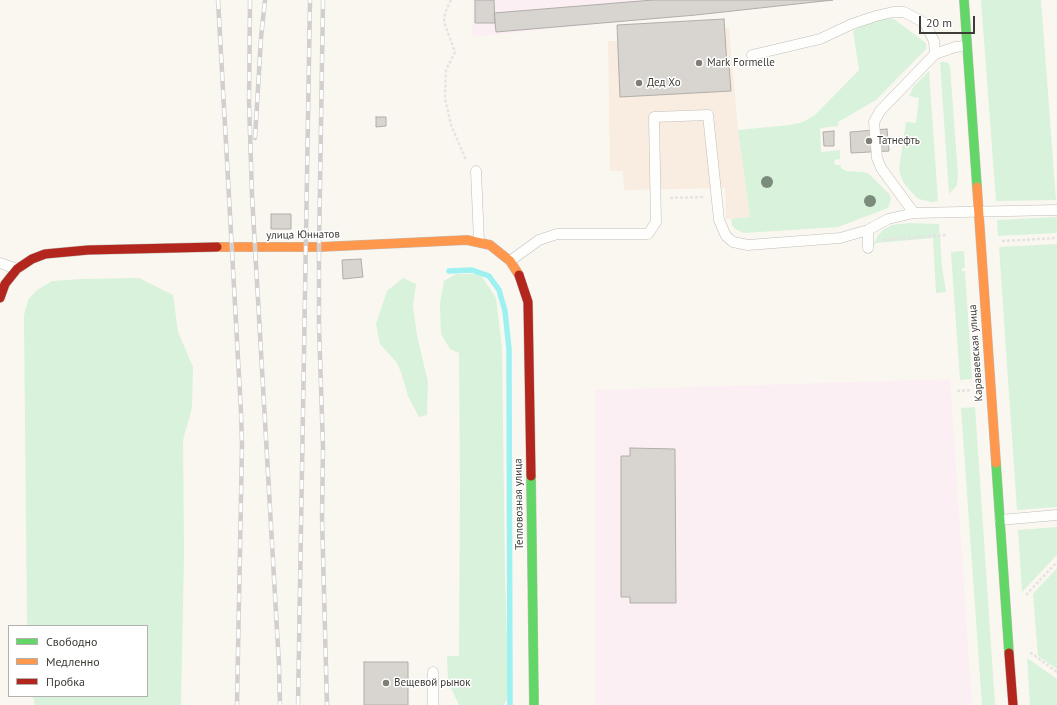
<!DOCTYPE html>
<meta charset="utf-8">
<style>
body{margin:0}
#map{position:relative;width:1057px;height:705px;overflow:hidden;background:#faf7f0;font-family:"PT Sans",sans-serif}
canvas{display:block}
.legend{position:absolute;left:8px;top:625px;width:140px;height:72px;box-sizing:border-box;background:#fff;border:1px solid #b2b1af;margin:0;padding:5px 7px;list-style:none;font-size:12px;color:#3e3c36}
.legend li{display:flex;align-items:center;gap:8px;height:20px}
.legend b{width:20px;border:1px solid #b2b1af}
.scale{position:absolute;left:919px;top:16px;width:56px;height:18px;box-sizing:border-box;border:2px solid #3e3c36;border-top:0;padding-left:5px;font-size:12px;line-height:14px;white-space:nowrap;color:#3e3c36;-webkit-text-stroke:3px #fff;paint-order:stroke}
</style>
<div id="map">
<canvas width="1057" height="705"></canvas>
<ul class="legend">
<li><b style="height:5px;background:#63d668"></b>Свободно</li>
<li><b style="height:5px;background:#ff974d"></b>Медленно</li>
<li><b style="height:5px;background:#b3261e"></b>Пробка</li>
</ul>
<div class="scale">20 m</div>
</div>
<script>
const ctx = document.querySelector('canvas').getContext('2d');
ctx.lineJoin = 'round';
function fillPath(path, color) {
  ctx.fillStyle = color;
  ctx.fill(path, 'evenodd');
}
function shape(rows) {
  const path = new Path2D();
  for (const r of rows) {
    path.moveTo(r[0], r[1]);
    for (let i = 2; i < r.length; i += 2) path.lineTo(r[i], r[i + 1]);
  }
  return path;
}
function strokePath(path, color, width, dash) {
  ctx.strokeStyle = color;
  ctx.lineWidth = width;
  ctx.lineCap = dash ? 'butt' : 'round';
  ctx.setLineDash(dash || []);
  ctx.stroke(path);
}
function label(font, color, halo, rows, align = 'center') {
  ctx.font = font + ' "PT Sans",sans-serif';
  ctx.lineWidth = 3;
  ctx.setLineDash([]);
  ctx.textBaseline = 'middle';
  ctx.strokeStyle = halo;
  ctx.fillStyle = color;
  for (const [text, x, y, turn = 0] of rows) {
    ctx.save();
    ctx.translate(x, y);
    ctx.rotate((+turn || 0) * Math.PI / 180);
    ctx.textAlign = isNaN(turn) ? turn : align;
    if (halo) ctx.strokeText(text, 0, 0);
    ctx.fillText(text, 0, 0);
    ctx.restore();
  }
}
const commercial = shape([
 [724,19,725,28,729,28,738,130,750,218,726,219,725,188,624,190,623,171,610,171,608,41,618,41,617,25]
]);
const industrial = shape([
 [473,0,840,0,472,37],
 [950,379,972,705,595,705,595,390]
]);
const green = shape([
 [981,0,1041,0,1056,200,996,201],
 [881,18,894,19,926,43,926,49,876,100,838,122,838,126,820,128,821,152,840,150,840,159,834,160,835,165,841,165,841,168,846,171,863,172,869,174,890,195,891,199,888,208,838,227,744,233,735,229,732,225,731,219,750,217,738,130,790,125,803,122,815,115,859,70,853,31,861,26],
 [940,62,946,62,949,64,950,67,958,175,957,185,949,194],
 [929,71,938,201,931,202,919,199,914,195,904,183,900,174,899,169,906,122,916,123,919,98,909,96,914,86],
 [1057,217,1057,233,998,236,997,220],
 [909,223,939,224,942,267,946,292,936,293,933,238,876,243,872,248,877,237,883,230,892,225],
 [1057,244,1057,507,1017,510,999,247],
 [964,251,965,268,962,268,962,271,965,271,972,379,960,380,951,252],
 [456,274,480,274,496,298,502,348,505,578,509,696,504,705,459,705,448,682,447,656,459,656,460,486,459,353,450,349,441,334,440,304,444,281],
 [139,278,173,295,178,332,193,367,192,408,183,440,184,553,181,705,35,705,33,696,147,696,147,626,27,626,24,315,28,300,37,290,52,281,82,279],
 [403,278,416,284,413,306,417,336,428,382,427,415,419,417,408,396,402,375,397,363,380,344,376,324,387,291],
 [975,407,995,705,982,705,961,408],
 [1057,527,1057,555,1022,592,1018,530],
 [1057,568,1057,669,1038,656,1033,594],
 [1027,658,1057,679,1057,705,1030,705]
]);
const stream = shape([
 [449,271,472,270,489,276,499,290,505,311,509,349,510,705]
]);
const building = shape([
 [475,0,494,0,495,23,475,23,475,0],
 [653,0,833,0,696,15,496,32,494,13,653,0],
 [724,19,727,67,729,66,731,91,620,97,617,25,724,19],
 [376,117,386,117,386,126,376,127,376,117],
 [887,129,889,151,851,153,850,132,887,129],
 [834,131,834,146,824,146,823,132,834,131],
 [271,214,291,214,291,229,271,229,271,214],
 [361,259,363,277,343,279,342,260,361,259],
 [630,448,675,449,676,603,630,603,630,597,621,597,621,456,630,456,630,448],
 [364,662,408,662,408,705,364,705,364,662]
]);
const path = shape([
 [451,0,445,13,444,22,455,52,446,70,445,98,451,125,466,160],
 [670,198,703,197],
 [883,240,946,235],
 [1002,241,1057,238],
 [957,391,972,390],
 [1026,595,1057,562],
 [1031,652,1031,653,1057,672]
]);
const lane = shape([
 [752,55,820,39,852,24,876,16,893,12,904,12,925,23,934,41,935,54],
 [476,171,479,242],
 [914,213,881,168,877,158,874,122,880,111,935,54,955,47,966,46],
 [868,230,868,248],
 [510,261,539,240,557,234,648,234,656,222,654,117,708,115,719,220,726,236,733,242,748,245,840,238,868,230,888,219,914,213,1057,210],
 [0,263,17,269],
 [1000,520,1057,515],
 [433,672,433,705]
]);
const fast = shape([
 [964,0,977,187],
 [996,463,1009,653],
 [531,476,534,705]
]);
const slow = shape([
 [977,187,996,463],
 [217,247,319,247,467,240,490,245,510,261,519,275]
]);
const jam = shape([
 [519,275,528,302,531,476],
 [0,298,5,284,17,269,32,259,45,254,88,250,217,247],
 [1009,653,1013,705]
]);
const rail = shape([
 [218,0,241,412,242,445,237,705],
 [250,0,249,102,252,195,279,665,280,705],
 [323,0,319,247,319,327,323,447,322,517,327,705],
 [255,138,261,38,265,0],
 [298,705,310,0]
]);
const trees = [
 [767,182],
 [870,201]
];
const markers = [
 [699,63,4,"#807d77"],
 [639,83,4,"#807d77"],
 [869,141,4,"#807d77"],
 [386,683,4,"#807d77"]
];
const poiNames = [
 ["Mark Formelle",707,63],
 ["Дед Хо",647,83],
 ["Татнефть",877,141],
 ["Вещевой рынок",394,683]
];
const streetNames = [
 ["улица Юннатов",303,235,-1],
 ["Караваевская улица",976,353,-94],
 ["Тепловозная улица",519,504,-91]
];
fillPath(commercial, '#f9ece1');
fillPath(industrial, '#fceff3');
fillPath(green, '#d8f2db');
strokePath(stream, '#9df1f1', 5.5);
fillPath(building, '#d8d5d0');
strokePath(building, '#b0aea9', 1);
strokePath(lane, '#c1beb9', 11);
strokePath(fast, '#c1beb9', 10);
strokePath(slow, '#c1beb9', 10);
strokePath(jam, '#c1beb9', 10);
strokePath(path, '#e6e4e2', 2.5, [3, 2]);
strokePath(lane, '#fefefd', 10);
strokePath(fast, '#63d668', 9);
strokePath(slow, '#ff974d', 9);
strokePath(jam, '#b3261e', 9);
strokePath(rail, '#d1d0ce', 4.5);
strokePath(rail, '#fff', 3, [9]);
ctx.fillStyle = '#7b8c7c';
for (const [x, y] of trees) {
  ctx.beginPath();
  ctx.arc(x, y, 6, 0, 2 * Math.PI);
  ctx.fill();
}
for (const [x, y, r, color] of markers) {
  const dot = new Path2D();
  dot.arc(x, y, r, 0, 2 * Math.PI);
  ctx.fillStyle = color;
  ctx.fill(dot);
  strokePath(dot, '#fff', 1.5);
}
label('11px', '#3e3c36', '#fff', poiNames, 'left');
label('11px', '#3e3c36', '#fff', streetNames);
</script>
